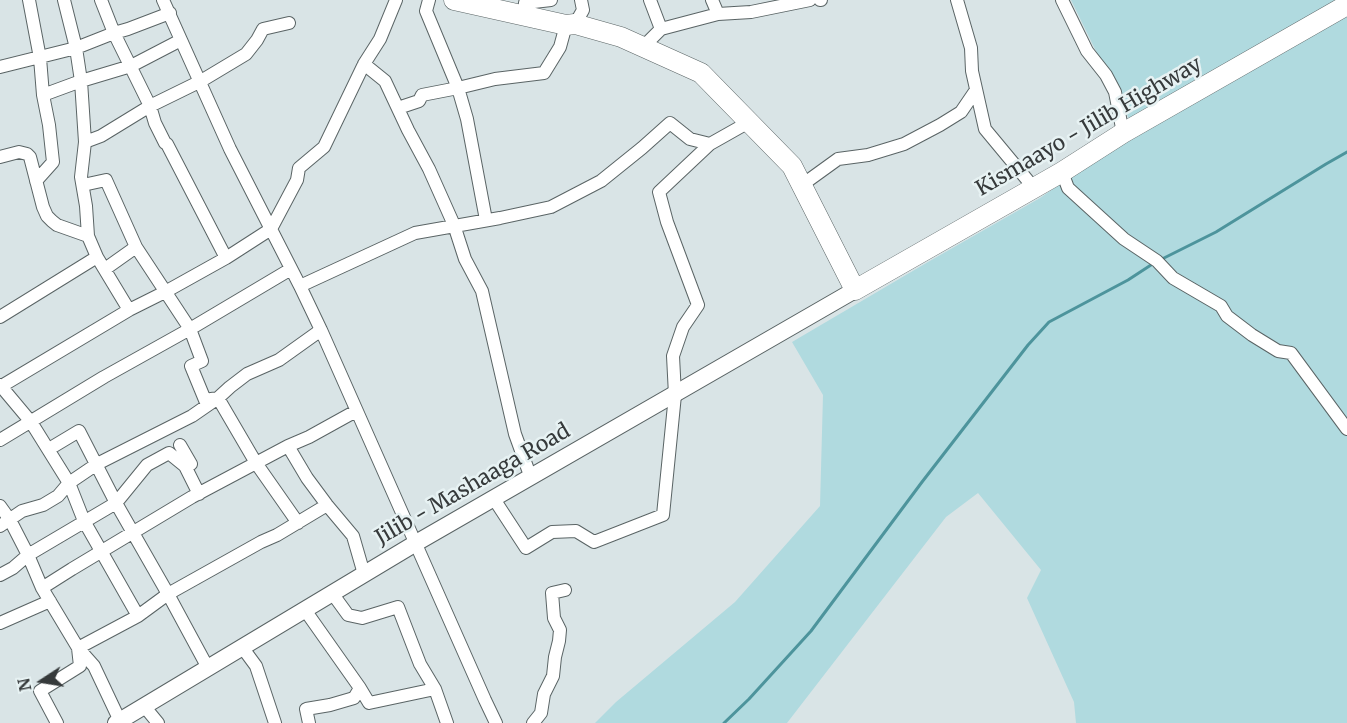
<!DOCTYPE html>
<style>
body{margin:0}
#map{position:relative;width:1347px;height:723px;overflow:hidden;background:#d9e4e6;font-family:Merriweather,serif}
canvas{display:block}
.north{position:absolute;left:12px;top:651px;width:60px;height:60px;-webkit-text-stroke:4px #e7f2f3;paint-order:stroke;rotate:258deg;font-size:16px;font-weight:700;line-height:24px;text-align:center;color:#363a3b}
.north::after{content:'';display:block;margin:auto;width:21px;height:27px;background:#363a3b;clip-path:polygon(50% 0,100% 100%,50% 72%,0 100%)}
</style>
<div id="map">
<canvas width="1347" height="723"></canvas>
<div class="north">N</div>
</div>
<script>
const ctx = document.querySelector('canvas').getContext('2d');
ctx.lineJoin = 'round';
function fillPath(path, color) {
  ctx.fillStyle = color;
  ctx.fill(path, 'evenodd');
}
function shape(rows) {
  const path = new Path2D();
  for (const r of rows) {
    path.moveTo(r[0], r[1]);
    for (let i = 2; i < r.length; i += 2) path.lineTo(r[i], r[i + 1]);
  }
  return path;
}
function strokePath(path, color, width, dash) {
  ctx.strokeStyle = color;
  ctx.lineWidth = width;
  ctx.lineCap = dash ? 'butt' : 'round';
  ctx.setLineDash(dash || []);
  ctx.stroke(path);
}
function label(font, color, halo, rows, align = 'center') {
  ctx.font = font + ' Merriweather,serif';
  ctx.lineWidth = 5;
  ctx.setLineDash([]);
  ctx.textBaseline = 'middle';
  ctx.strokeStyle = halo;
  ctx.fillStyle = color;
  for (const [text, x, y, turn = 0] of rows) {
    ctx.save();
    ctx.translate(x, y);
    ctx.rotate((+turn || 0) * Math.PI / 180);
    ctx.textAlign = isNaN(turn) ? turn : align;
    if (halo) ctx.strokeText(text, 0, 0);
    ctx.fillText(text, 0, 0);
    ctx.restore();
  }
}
const green = shape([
 [1071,0,1338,0,1131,123],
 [1347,16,1347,723,1076,723,1074,702,1027,598,1041,570,978,493,946,517,787,723,595,723,616,702,735,602,820,506,823,395,792,342,928,262,1040,198,1112,148]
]);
const stream = shape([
 [1160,260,1216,232,1326,164,1347,152],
 [724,723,749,699,811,631,922,482,1028,345,1049,322,1128,280,1154,263]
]);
const street = shape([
 [29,0,40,58,43,95,49,125,53,162,36,181],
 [64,0,76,48,81,81,85,142],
 [101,0,114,33,150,106,155,123,165,143,167,144,226,258],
 [163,0,230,149,300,286,321,330,485,700,496,723],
 [429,0,426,11,458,88,467,119,486,220],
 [650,0,661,29],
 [712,0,718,14],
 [820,0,821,0],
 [957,0,971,48,972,71,985,129,1034,188],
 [1062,0,1087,51,1106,75,1115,92,1123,133],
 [523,17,525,3,551,0],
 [575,24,583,10,581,0],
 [643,47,661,29,718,14,751,12,810,0],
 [364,64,385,81,408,130,429,169,454,225,465,259,482,291,515,434,531,478],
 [0,67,76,48,114,33,128,29,170,13],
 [43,95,81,81,131,66,181,40],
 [398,108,419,101,422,95,458,88,495,79,544,73,560,47,566,25],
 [0,157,19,152,27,154,30,157,43,207,47,216,52,221,57,225,88,236],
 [1062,172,1068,188,1124,239,1157,261,1173,278,1221,306,1227,316,1252,335,1278,351,1291,353,1347,429],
 [83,185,106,180,136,247,190,329,202,361,191,366,205,400,218,398,256,463,298,523],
 [802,185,838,159,868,155,904,144,940,125,961,112,976,90],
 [105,269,136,247],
 [300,286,415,233,500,218,551,207,601,181,642,148,670,123,690,139,710,144,749,122],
 [129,310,97,257,88,236,86,206,81,177,85,142,101,136,150,106,201,81,246,54,257,40,263,29,289,23],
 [0,317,97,257],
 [0,385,31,422,69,483,84,521,138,616],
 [0,387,129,310,165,292,226,258,271,229,297,180,299,168,324,147,364,64,380,39,396,0],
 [0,440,104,377,190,329,291,269],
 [288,446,307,478,327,505,353,536,364,574],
 [49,449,79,431,116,503,168,594,208,668],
 [185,466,199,494],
 [494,499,526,548,552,532,576,531,594,542,663,515,675,395,673,356,683,327,698,305,667,222,659,192,710,144],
 [0,506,10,520,28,555,42,588,78,648,94,666,120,721],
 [0,526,22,511,43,505,58,496,69,483,97,464,192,416,218,398,230,387,247,374,279,360,321,330],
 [0,575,13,568,28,555,116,503,147,465,169,453,185,466,191,464,180,445],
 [42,588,72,569,192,497,288,446,309,437,356,411],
 [332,593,348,615,362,618,398,607,420,664,435,689,447,723],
 [305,610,360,688],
 [0,623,50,601],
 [242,647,256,666,275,723],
 [144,706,158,723],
 [57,723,40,691,80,666,78,648,138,616,168,594,261,542,277,535,327,505],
 [309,723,306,709,330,705,354,698,360,688,369,703,435,689],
 [533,723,541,713,544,694,553,676,555,657,559,641,560,630,554,618,552,593,565,590]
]);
const secondary = shape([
 [116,723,416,543,855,290]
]);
const primary = shape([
 [454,0,566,25,575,24,621,37,701,73,792,166,855,290,1062,172,1123,133,1347,5]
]);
const streetNames = [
 ["Kismaayo - Jilib Highway",1089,127,-30],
 ["Jilib - Mashaaga Road",473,485,-30]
];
fillPath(green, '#b0dadf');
strokePath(stream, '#4d949c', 3);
strokePath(street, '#5a6465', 14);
strokePath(secondary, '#5a6465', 18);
strokePath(primary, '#5a6465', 21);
strokePath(street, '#fff', 12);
strokePath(secondary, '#fff', 16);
strokePath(primary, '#fff', 20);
label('21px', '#363a3b', '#e7f2f3', streetNames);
</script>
